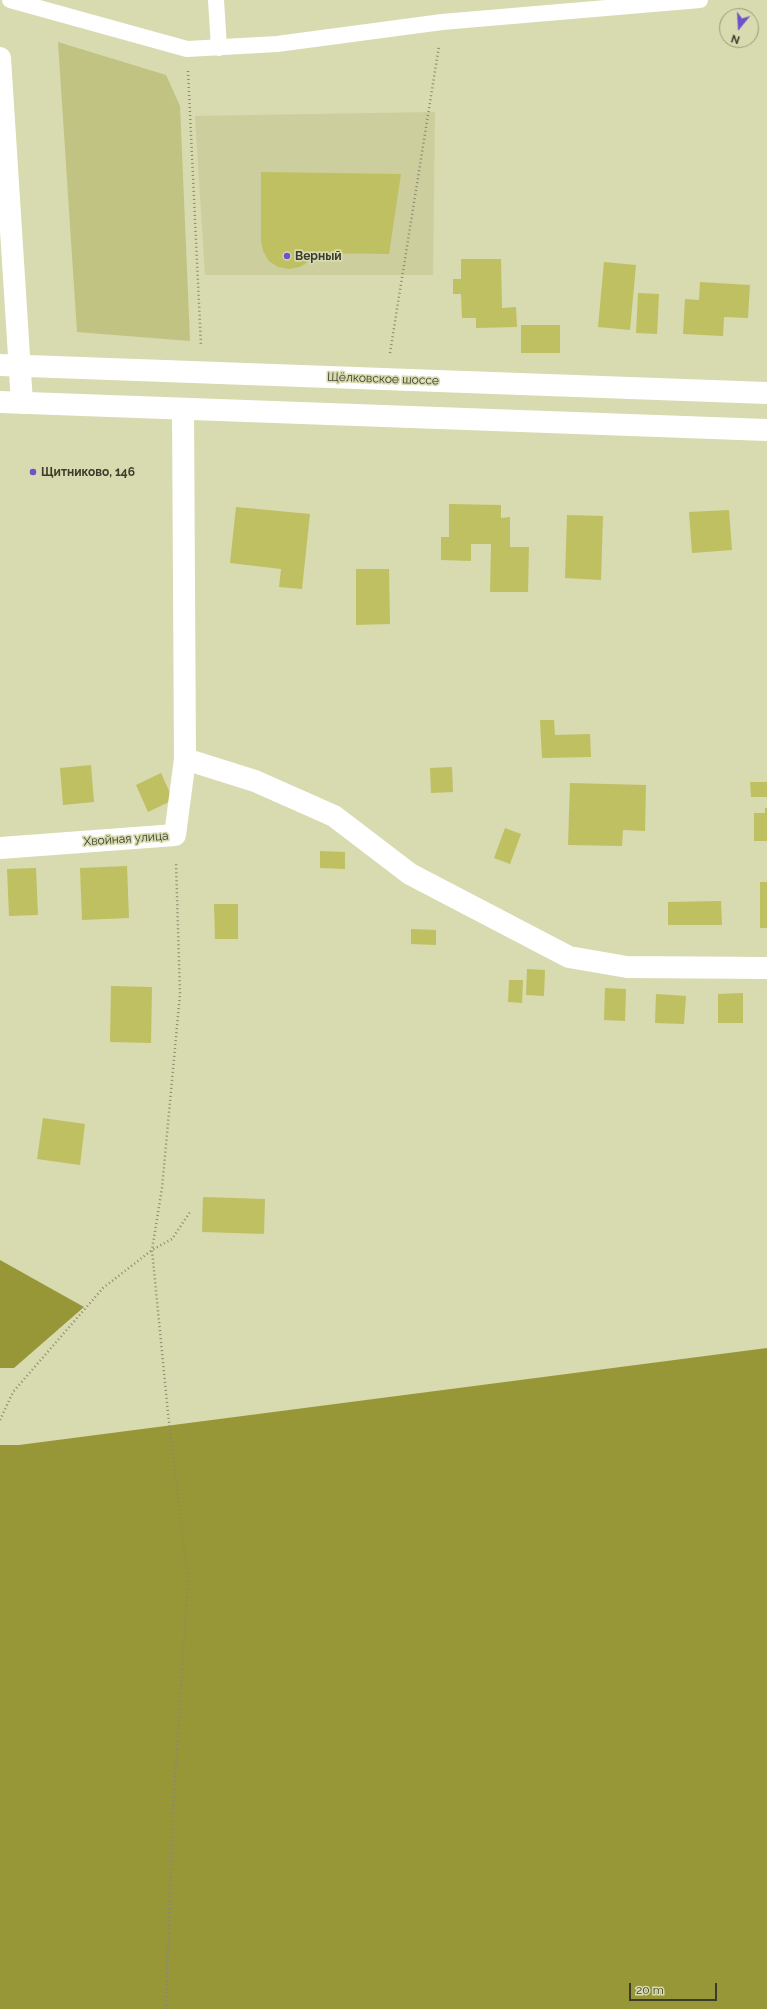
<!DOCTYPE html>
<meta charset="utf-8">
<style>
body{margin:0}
#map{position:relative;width:767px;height:2009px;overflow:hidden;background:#d8daaf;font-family:Raleway,sans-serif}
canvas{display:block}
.north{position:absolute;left:719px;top:8px;width:40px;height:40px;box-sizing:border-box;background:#d8daaf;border:1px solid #9a9b7a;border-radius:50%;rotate:198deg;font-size:11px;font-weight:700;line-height:16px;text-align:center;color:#3c3c2b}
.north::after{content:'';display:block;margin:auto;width:14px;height:18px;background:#6d52cc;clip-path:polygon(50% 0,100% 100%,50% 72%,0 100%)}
.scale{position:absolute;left:629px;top:1983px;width:88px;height:18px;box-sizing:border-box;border:2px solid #3c3c2b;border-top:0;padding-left:5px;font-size:12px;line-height:14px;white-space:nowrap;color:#3c3c2b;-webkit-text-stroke:3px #d8daaf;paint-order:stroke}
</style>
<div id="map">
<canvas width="767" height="2009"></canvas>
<div class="north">N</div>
<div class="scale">20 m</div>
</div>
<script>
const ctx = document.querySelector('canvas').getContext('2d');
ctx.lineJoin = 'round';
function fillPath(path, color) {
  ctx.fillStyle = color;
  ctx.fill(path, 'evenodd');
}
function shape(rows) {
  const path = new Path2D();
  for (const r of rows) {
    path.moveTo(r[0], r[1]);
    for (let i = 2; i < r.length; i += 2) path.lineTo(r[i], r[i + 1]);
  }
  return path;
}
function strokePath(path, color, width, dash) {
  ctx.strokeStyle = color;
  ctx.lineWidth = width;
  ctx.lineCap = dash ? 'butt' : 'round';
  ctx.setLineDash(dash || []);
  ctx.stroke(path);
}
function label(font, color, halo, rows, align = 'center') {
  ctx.font = font + ' Raleway,sans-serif';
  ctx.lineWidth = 3.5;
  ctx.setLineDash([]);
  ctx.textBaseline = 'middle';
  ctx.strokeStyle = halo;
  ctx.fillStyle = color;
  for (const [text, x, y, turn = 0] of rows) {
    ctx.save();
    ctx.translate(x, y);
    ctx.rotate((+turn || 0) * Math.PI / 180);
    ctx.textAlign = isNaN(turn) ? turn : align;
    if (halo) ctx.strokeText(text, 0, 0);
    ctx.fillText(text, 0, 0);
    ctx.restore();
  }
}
const built = shape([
 [435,112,433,275,205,275,195,116]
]);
const green = shape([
 [58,42,166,75,180,106,190,341,77,332]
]);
const forest = shape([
 [0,1260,84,1307,14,1368,0,1368],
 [767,1348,767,2009,0,2009,0,1445,19,1445]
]);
const building = shape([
 [261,172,401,174,389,254,314,253,309,261,300,267,289,269,278,267,269,261,263,251,261,241],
 [461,259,501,259,502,308,516,307,517,327,476,328,476,318,462,318,461,294,453,294,453,279,461,279],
 [604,262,636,265,630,330,598,327],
 [700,282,750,285,748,318,724,317,723,336,683,334,685,299,699,300],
 [638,293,659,294,657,334,636,333],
 [521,325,560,325,560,353,521,353],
 [449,504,501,505,501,518,510,517,510,547,529,547,528,592,490,592,491,544,471,544,471,561,441,560,441,537,449,537],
 [236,507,310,514,302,589,279,587,281,569,230,563],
 [729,510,732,550,692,553,689,512],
 [567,515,603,516,601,580,565,578],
 [356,569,389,569,390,624,356,625],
 [540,720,554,720,555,735,590,734,591,757,542,758],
 [91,765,94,802,63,805,60,768],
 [452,767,453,792,431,793,430,768],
 [161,773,173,800,148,812,136,785],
 [750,782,767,782,767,797,751,797],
 [570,783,646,785,645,831,623,830,622,846,568,845],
 [765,808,767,808,767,841,754,841,754,813,765,813],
 [505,828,521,834,510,864,494,858],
 [320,851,345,852,345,869,320,868],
 [127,866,129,918,82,920,80,868],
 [36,868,38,915,9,916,7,869],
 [760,882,767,882,767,928,760,928],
 [721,901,722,925,668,925,668,902],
 [214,904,238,904,238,939,215,939],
 [411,929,436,930,436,945,411,944],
 [527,969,545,970,544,996,526,995],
 [509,980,523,980,522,1003,508,1002],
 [111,986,152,987,151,1043,110,1042],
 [605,988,626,989,625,1021,604,1020],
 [743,993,743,1023,718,1023,718,994],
 [656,994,686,996,684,1024,655,1023],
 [43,1118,85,1124,80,1165,37,1159],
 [203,1197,265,1199,264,1234,202,1232]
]);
const path = shape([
 [188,71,201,346],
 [390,353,439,46],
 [0,1420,13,1392,103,1288,152,1250,172,1239,190,1212],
 [166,2009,173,1808,188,1580,168,1413,152,1250,162,1188,180,994,176,862]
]);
const lane = shape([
 [10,0,187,49,277,44,442,22,700,0],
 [216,0,219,48]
]);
const street = shape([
 [183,409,185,759,255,781,334,816,410,874,569,957,627,967,767,968],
 [0,848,175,835,185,759]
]);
const secondary = shape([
 [0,58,22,403]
]);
const primary = shape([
 [0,365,767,393],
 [0,402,767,430]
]);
const markers = [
 [287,256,4,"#6d52cc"],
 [33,472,4,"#6d52cc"]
];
const poiNames = [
 ["Верный",295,256],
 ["Щитниково, 146",41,472]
];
const streetNames = [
 ["Щёлковское шоссе",383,379,2],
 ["Хвойная улица",126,839,-4]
];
fillPath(built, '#ccce9d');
fillPath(green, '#c1c383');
fillPath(forest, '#979737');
fillPath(building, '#bfc062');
strokePath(path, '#898a6c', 2.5, [1, 3]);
strokePath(lane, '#fff', 16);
strokePath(street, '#fff', 22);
strokePath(secondary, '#fff', 22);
strokePath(primary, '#fff', 22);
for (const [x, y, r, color] of markers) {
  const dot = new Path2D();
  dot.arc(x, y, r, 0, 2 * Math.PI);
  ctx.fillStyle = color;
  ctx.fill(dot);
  strokePath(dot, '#d8daaf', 1.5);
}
label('bold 12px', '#3c3c2b', '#d8daaf', poiNames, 'left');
label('12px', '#3c3c2b', '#d8daaf', streetNames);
</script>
